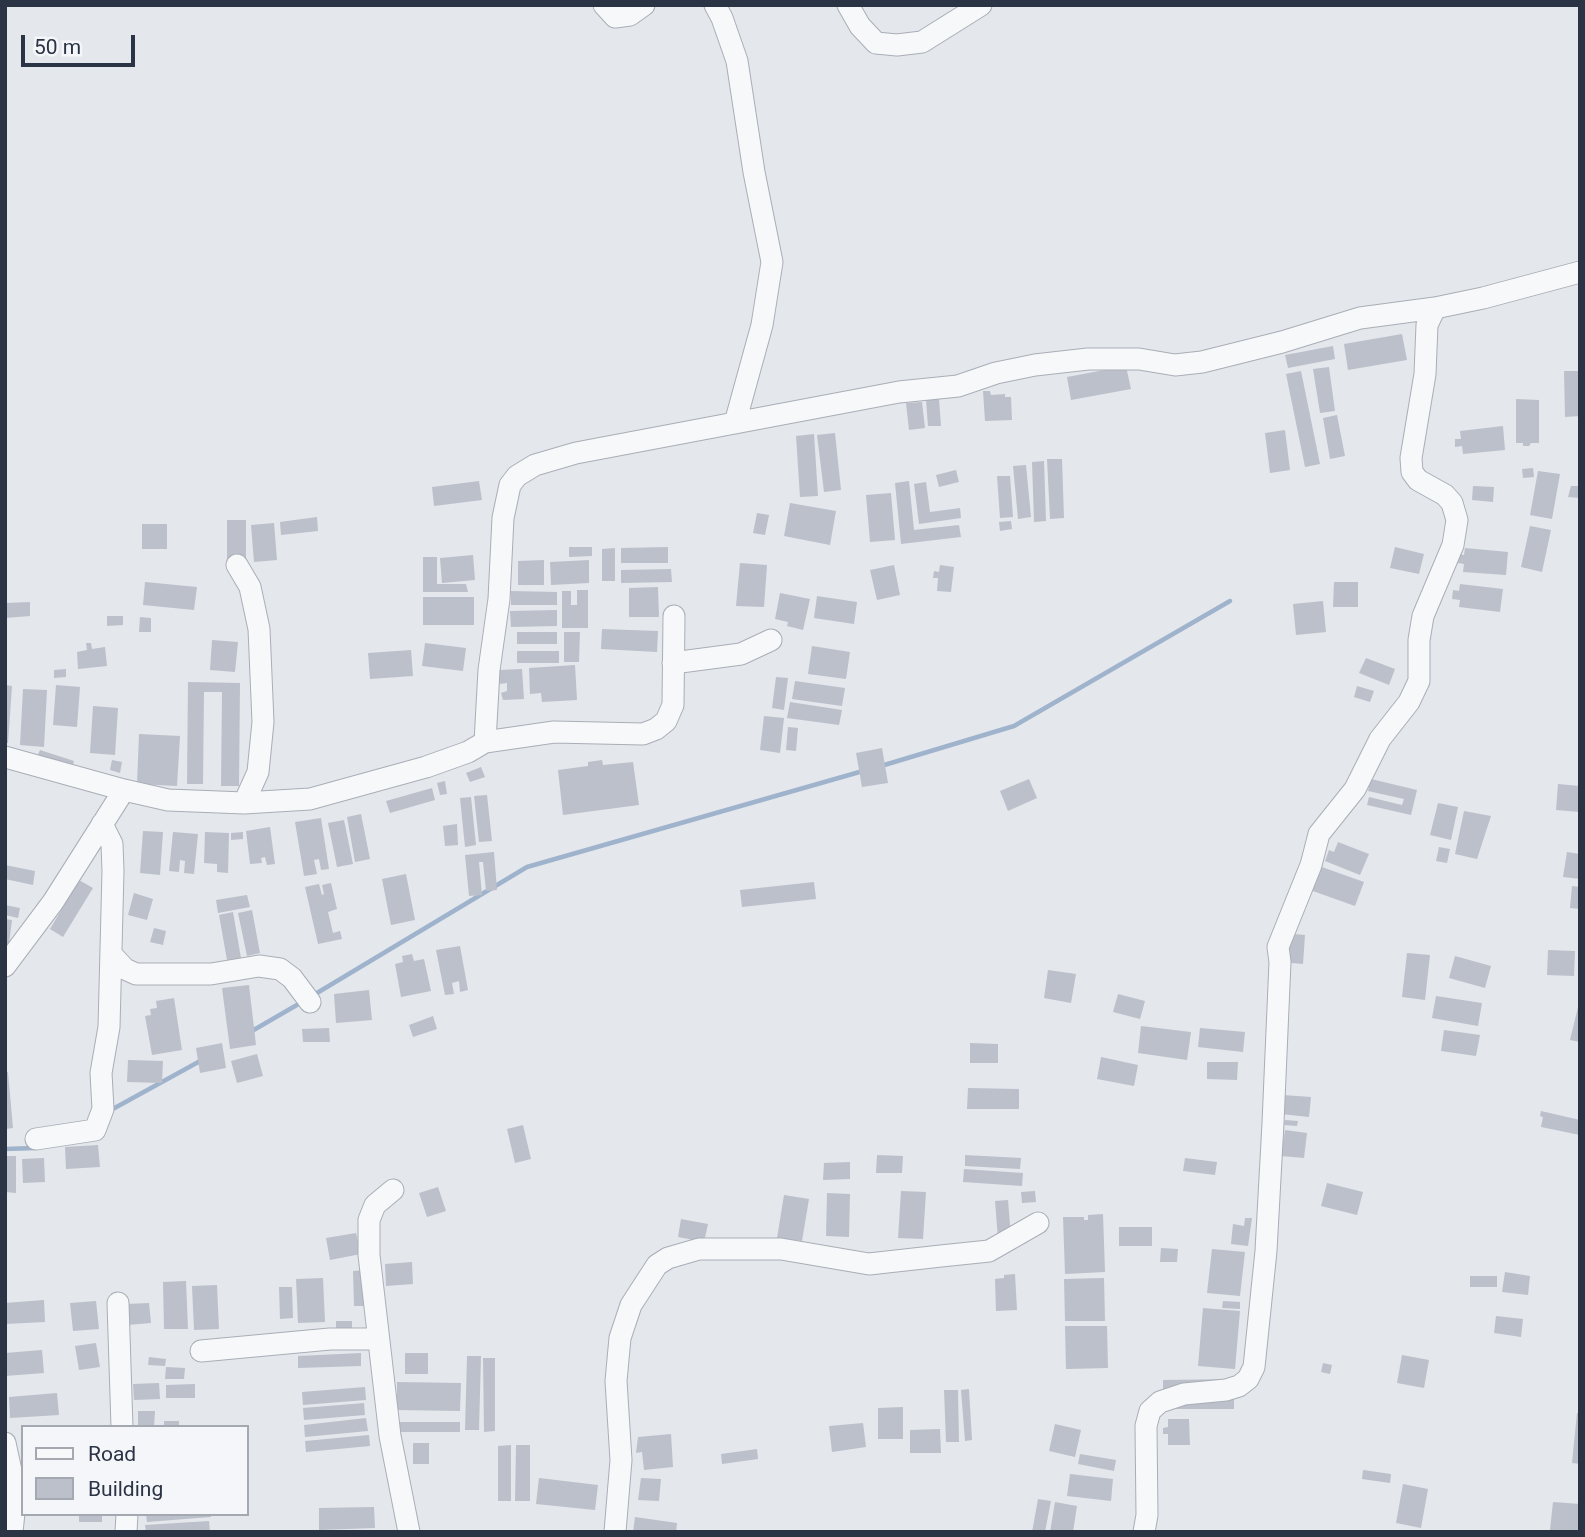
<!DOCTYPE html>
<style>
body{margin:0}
#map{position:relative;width:1585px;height:1537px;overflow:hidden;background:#e4e7ec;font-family:Roboto,sans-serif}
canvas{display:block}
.frame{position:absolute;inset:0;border:7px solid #2b3445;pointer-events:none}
.legend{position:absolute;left:21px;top:1425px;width:228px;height:91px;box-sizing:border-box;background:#f4f6f9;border:2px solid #a4a8b1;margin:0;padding:9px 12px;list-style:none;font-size:21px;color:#2b3445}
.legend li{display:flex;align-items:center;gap:14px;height:35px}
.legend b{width:35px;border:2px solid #a4a8b1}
.scale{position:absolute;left:21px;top:35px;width:114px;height:32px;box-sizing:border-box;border:4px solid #2b3445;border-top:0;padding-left:9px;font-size:21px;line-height:24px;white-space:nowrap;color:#2b3445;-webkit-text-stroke:5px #f4f6f9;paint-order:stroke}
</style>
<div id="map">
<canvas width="1585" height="1537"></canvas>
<div class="frame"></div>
<ul class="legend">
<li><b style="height:9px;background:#f7f8fa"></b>Road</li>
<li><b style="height:19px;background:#bbc0ca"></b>Building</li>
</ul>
<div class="scale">50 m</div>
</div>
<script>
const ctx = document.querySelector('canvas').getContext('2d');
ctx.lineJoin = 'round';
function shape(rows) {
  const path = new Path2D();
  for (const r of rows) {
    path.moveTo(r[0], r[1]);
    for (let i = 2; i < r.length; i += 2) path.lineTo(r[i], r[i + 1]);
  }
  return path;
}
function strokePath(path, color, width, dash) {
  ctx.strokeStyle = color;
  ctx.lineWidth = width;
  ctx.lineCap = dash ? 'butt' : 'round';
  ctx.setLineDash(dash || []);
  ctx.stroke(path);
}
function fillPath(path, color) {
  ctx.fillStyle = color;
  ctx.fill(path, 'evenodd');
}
const stream = shape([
 [881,766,1014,726,1230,601],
 [312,996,527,867,863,771],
 [252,1031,302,1002],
 [111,1110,202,1060],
 [5,1149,35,1148]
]);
const building = shape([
 [1402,334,1407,360,1348,370,1344,344],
 [1333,346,1335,359,1288,368,1285,355],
 [1126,366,1131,389,1071,400,1067,377],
 [1329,367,1335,411,1320,413,1313,369],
 [1301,371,1320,464,1305,467,1286,374],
 [1564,371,1580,371,1580,416,1565,417],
 [983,391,990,391,991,395,1005,394,1005,397,1011,397,1012,420,985,421],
 [939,399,941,426,928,426,926,400],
 [1516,399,1539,400,1539,443,1531,443,1529,446,1523,446,1523,443,1516,443],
 [922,402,925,428,909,430,906,403],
 [1337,415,1345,456,1330,459,1323,418],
 [1503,426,1505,450,1463,454,1462,446,1455,447,1455,439,1461,439,1460,431],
 [1285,430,1290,470,1270,473,1265,433],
 [835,433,841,490,824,492,817,435],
 [814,434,818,496,800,497,796,436],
 [1047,459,1062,459,1064,518,1050,519],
 [1044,461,1046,521,1034,522,1032,462],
 [1026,465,1031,517,1018,519,1013,466],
 [1533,468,1534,477,1523,478,1522,469],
 [956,470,959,482,939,487,936,475],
 [1538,471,1560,474,1552,519,1530,515],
 [997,476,1010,476,1013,517,1000,518],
 [479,481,482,500,434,506,432,487],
 [909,481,914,530,959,525,961,537,901,544,895,483],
 [926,482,930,512,960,508,961,518,919,524,914,484],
 [1473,486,1494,487,1493,502,1472,500],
 [1571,486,1580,486,1580,498,1568,497],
 [891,493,895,540,870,542,866,495],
 [790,503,836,511,830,545,784,536],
 [757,513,769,515,765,535,753,533],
 [317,517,318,531,281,535,280,522],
 [227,520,246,520,246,560,227,560],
 [1011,521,1012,529,1000,531,999,522],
 [274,523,277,560,254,562,251,525],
 [142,524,167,524,167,549,142,549],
 [1530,526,1551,530,1542,572,1521,567],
 [569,547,592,547,592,556,569,557],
 [668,547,668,563,621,563,621,548],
 [1395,547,1424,554,1419,574,1390,568],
 [615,548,615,581,602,581,602,549],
 [1465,548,1508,552,1506,575,1463,572,1464,564,1458,563,1459,554,1464,555],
 [473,555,475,580,442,583,440,558],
 [423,557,437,557,437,584,466,584,468,592,423,592],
 [544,560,544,585,518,585,518,561],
 [589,560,589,583,551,585,550,562],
 [740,563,767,565,764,607,736,606],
 [894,565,900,595,877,600,870,570],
 [940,565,954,567,951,592,937,591,938,578,933,578,934,571,939,572],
 [671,569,672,582,621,583,621,570],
 [145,582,197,587,194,610,143,605],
 [1334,582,1358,582,1358,607,1333,607],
 [1460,584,1503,589,1500,612,1459,607,1460,600,1452,599,1453,590,1459,591],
 [658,587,659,617,629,617,629,588],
 [577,590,588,590,588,628,562,628,562,591,571,591,571,605,577,605],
 [511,591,557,592,557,605,511,605],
 [780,593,810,599,803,630,787,626,788,622,775,619],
 [817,596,857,602,854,624,814,618],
 [423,597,474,597,474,625,423,625],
 [1323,601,1326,632,1296,635,1293,604],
 [30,602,30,616,5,618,5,603],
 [557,610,557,626,511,627,510,611],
 [107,616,123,616,123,625,107,626],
 [140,617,151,618,151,632,139,632],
 [602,629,658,631,657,652,601,649],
 [517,632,557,632,557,644,517,644],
 [564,632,580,632,579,662,564,662],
 [212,640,238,642,235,672,210,670],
 [86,643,91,643,92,649,105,647,107,666,78,669,77,652,87,650],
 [425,643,466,648,463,671,422,666],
 [812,646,850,652,846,679,808,674],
 [411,650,413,676,370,679,368,653],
 [517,651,559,651,559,663,517,663],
 [1366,658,1395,669,1389,685,1359,673],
 [575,665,577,700,542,702,541,693,530,694,529,668],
 [66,669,66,677,54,678,54,670],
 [522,669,524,699,503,700,501,693,507,691,507,683,500,684,499,670],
 [776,677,788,678,784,710,772,708],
 [795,681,845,688,842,706,792,699],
 [188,682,240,683,239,786,221,786,222,692,204,692,203,784,187,784],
 [5,685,12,686,8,743,5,743],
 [56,685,80,687,77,727,53,725],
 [1357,686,1374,691,1370,702,1354,697],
 [23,689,47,690,44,747,20,745],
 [790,702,842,710,839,725,787,718],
 [93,706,118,708,115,755,90,753],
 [764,716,784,718,780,753,760,750],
 [788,727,798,728,796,751,786,750],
 [139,734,180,736,177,786,137,784],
 [882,748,888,783,862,787,856,753],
 [40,750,74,761,71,771,36,759],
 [112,760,122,762,120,773,110,770],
 [602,760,603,765,633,762,639,805,563,815,558,770,588,766,588,762],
 [481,767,485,777,470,782,466,773],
 [1029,779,1037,798,1008,811,1000,791],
 [1371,779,1417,790,1411,815,1367,805,1369,797,1402,805,1404,799,1368,791],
 [445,781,447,794,440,795,437,783],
 [1558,784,1580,786,1580,812,1556,810],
 [432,788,435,800,390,813,386,801],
 [487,795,492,841,479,842,474,796],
 [471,797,476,845,465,847,460,798],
 [1438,803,1458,807,1451,840,1430,835],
 [1464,811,1491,816,1477,859,1455,854],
 [361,814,370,859,355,862,347,817],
 [321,818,329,869,321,870,319,859,314,860,317,874,304,876,295,822],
 [344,820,353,864,337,867,328,823],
 [457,824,458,845,445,846,443,826],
 [270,827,275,864,267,865,265,857,261,858,262,863,250,864,246,831],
 [143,831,163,832,160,875,140,873],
 [173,832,198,834,194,874,184,873,185,861,180,860,179,872,169,871],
 [205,832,229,833,228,873,217,872,217,864,204,863],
 [243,832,243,839,231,840,231,833],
 [1338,842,1369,854,1360,875,1325,861,1329,850,1334,852],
 [1439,847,1450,849,1447,863,1436,861],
 [494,852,497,890,486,891,483,862,479,862,482,895,469,896,465,855],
 [1567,852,1580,854,1580,879,1563,877],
 [5,865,35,871,33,885,5,879],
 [1319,866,1364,882,1355,906,1310,890],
 [406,874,415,920,391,925,382,879],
 [79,880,93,888,63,937,50,929],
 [814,882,816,899,742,907,740,890],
 [331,883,337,909,328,912,333,933,340,931,342,939,318,944,305,887,319,884,322,895,324,894,322,885],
 [1572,886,1580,887,1580,909,1570,908],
 [134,893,153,899,147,920,128,915],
 [247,895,250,907,218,913,216,900],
 [5,905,20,908,18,918,5,915],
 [252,910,260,953,247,956,238,913],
 [233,912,241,958,227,960,219,915],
 [5,919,12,920,8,952,5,952],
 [154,928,166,931,163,945,150,942],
 [1282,933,1305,935,1303,964,1280,962],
 [460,946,468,990,460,992,459,981,452,983,454,994,445,995,436,950],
 [1548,950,1575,951,1574,976,1547,975],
 [1407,953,1430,955,1425,1000,1402,997],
 [412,954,414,961,424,959,431,991,401,997,395,964,403,962,402,956],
 [1455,956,1491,966,1485,988,1449,978],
 [1048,970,1076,974,1071,1003,1044,998],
 [249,985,256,1045,230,1049,222,988],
 [369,990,372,1020,336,1023,334,994],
 [1118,994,1145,1001,1140,1019,1113,1012],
 [1436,996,1482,1003,1478,1026,1432,1018],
 [174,998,182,1050,152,1055,145,1016,151,1015,150,1009,157,1008,156,1001],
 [1579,1003,1580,1003,1580,1042,1570,1040],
 [433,1016,437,1029,413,1037,409,1025],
 [1141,1026,1191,1032,1187,1060,1138,1053],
 [329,1028,330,1042,303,1042,302,1029],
 [1200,1028,1245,1032,1243,1052,1198,1047],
 [1444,1030,1480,1035,1476,1056,1441,1051],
 [222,1043,226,1068,200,1073,196,1048],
 [970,1043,998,1044,998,1063,970,1063],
 [257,1054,263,1076,237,1083,231,1061],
 [1101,1057,1138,1065,1134,1086,1097,1079],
 [128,1060,163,1061,162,1083,127,1082],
 [1207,1062,1238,1062,1237,1080,1207,1079],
 [8,1072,13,1128,5,1129,5,1073],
 [968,1088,1019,1089,1019,1109,967,1109],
 [1283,1095,1311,1097,1309,1117,1281,1114],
 [1541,1111,1580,1120,1580,1135,1541,1127,1543,1117,1540,1116],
 [1285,1120,1298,1121,1297,1126,1284,1125],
 [523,1125,531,1159,515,1163,507,1129],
 [1285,1130,1307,1133,1304,1158,1281,1156],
 [98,1145,100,1167,66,1169,65,1147],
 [877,1155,903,1156,902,1173,876,1173],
 [965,1155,1021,1158,1020,1169,965,1166],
 [5,1156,16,1156,16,1193,5,1192],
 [44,1158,45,1182,23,1183,22,1159],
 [1185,1158,1217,1162,1215,1175,1183,1171],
 [850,1162,850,1179,823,1180,824,1163],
 [964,1169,1023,1173,1022,1186,963,1182],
 [1327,1183,1363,1192,1357,1215,1321,1206],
 [438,1187,446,1211,427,1217,419,1193],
 [901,1191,926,1192,923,1239,898,1238],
 [1035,1191,1036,1202,1022,1203,1021,1192],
 [827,1193,850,1194,849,1237,826,1236],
 [784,1195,809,1199,802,1241,777,1238],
 [1008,1200,1011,1237,998,1239,995,1201],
 [1103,1214,1105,1272,1065,1274,1063,1217,1084,1217,1084,1220,1088,1220,1088,1215],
 [1245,1218,1252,1218,1248,1246,1231,1244,1233,1224,1244,1226],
 [681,1219,708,1224,704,1242,678,1237],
 [1119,1227,1152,1227,1152,1246,1119,1246],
 [356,1233,361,1254,330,1260,326,1238],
 [1161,1248,1178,1249,1177,1262,1160,1262],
 [1212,1249,1245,1252,1240,1296,1207,1293],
 [412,1262,413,1284,386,1286,385,1264],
 [365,1270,366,1306,354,1306,353,1271],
 [1505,1272,1530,1276,1528,1295,1502,1292],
 [1015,1274,1017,1310,996,1311,995,1279,1004,1278,1004,1275],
 [1470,1276,1497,1276,1497,1287,1470,1287],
 [323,1278,325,1322,298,1323,296,1279],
 [1104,1278,1105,1321,1065,1321,1064,1279],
 [186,1281,188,1329,164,1329,163,1282],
 [217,1285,219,1329,194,1330,192,1286],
 [279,1287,292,1287,293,1318,280,1319],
 [44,1300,45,1322,5,1324,5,1303],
 [96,1301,99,1329,73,1331,70,1303],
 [1223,1301,1240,1302,1240,1309,1222,1308],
 [149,1303,151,1323,127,1325,126,1304],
 [1203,1308,1240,1311,1235,1369,1198,1366],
 [1496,1316,1523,1319,1521,1337,1494,1333],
 [336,1321,352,1321,352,1331,336,1331],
 [1065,1326,1107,1326,1108,1368,1066,1369],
 [96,1343,100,1367,79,1370,75,1346],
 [42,1350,44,1373,5,1376,5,1353],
 [361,1353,361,1366,298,1368,298,1356],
 [405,1353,428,1353,428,1374,405,1374],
 [1402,1355,1429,1360,1424,1388,1397,1383],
 [467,1356,481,1356,479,1430,465,1430],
 [149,1357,166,1359,165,1366,148,1365],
 [483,1358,495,1358,495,1431,484,1432],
 [1323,1363,1332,1365,1330,1374,1321,1372],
 [166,1367,185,1368,184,1379,165,1379],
 [1234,1379,1234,1409,1163,1409,1163,1380],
 [397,1382,461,1383,460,1411,397,1410],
 [159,1383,160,1399,134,1400,133,1384],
 [195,1384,195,1398,166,1398,166,1385],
 [365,1387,366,1400,303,1405,302,1392],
 [969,1389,972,1440,965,1441,961,1390],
 [944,1390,958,1390,959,1442,946,1442],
 [57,1393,59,1415,10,1418,9,1397],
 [364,1403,365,1415,304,1420,303,1408],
 [903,1407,903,1439,878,1439,878,1408],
 [138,1411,155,1411,154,1427,138,1427],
 [1577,1413,1580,1413,1580,1464,1572,1463],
 [366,1418,368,1431,305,1437,304,1425],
 [1168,1419,1189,1419,1190,1445,1168,1445,1168,1434,1163,1434,1163,1428,1168,1427],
 [164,1421,179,1421,179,1427,164,1427],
 [394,1422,460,1422,460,1432,394,1432],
 [863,1423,866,1447,832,1452,829,1426],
 [1055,1424,1081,1430,1075,1457,1049,1451],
 [940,1429,941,1453,910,1453,910,1430],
 [671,1434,673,1467,644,1470,642,1452,636,1453,638,1437],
 [369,1435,370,1446,306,1452,305,1441],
 [413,1443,429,1443,429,1464,413,1464],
 [511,1445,511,1501,498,1501,498,1446],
 [516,1445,530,1445,530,1501,515,1501],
 [757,1449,758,1459,722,1464,721,1454],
 [1080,1454,1116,1460,1114,1471,1078,1464],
 [1363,1470,1391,1474,1390,1483,1362,1479],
 [1070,1474,1113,1479,1111,1501,1067,1496],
 [539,1478,598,1485,595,1510,536,1504],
 [641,1478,661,1479,659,1501,638,1500],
 [1403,1484,1428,1489,1421,1528,1396,1523],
 [1038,1499,1051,1501,1045,1532,1032,1532],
 [1055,1502,1077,1506,1073,1532,1050,1532],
 [1553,1502,1580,1504,1579,1532,1550,1530],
 [374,1507,375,1528,319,1530,319,1508],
 [79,1514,102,1514,102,1522,79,1522],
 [146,1514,211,1514,211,1517,147,1522],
 [635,1517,677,1523,676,1532,633,1532],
 [209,1521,210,1532,146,1532,145,1525]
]);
const minor = shape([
 [604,5,615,17,630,15,644,5],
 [715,5,722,18,737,61,754,172,772,262,762,325,735,423],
 [848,5,860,26,876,43,897,45,922,42,981,5],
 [237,565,250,587,259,629,263,722,258,772,244,803],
 [673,663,741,654,771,640],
 [485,742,489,670,499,599,503,518,510,485,517,476,535,465,576,453,899,392,958,386,996,373,1035,365,1088,359,1139,359,1175,365,1202,362,1282,342,1360,318,1435,308],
 [5,757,124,790,168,800,244,803,310,799,426,767,468,752,485,742,554,732,643,734,656,729,666,721,673,705,674,616],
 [111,954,125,969,136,974,211,974,259,966,280,969,292,978,310,1002],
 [5,966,53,902,124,790],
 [36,1139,95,1130,103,1109,101,1073,109,1027,113,871,112,844,102,824],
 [393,1190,375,1205,369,1220,369,1255,390,1436,409,1532],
 [118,1303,122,1427],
 [201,1351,330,1339,378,1339],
 [5,1443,16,1494,12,1532],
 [126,1532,127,1514],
 [615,1532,621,1460,616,1381,620,1338,631,1305,657,1265,668,1258,699,1249,781,1249,869,1264,941,1256,989,1251,1038,1223],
 [1144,1532,1147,1515,1146,1426,1150,1411,1160,1402,1184,1394,1226,1390,1239,1386,1248,1379,1254,1367,1266,1251,1273,1123,1280,962,1278,947,1311,865,1319,834,1355,789,1380,739,1409,702,1419,681,1419,640,1423,616,1453,545,1457,520,1452,503,1445,495,1418,480,1412,472,1411,458,1425,374,1427,325,1435,308,1483,298,1580,272]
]);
strokePath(stream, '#9fb4cc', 4.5);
fillPath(building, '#bbc0ca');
strokePath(minor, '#a9aeb7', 23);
strokePath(minor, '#f7f8fa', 21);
</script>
